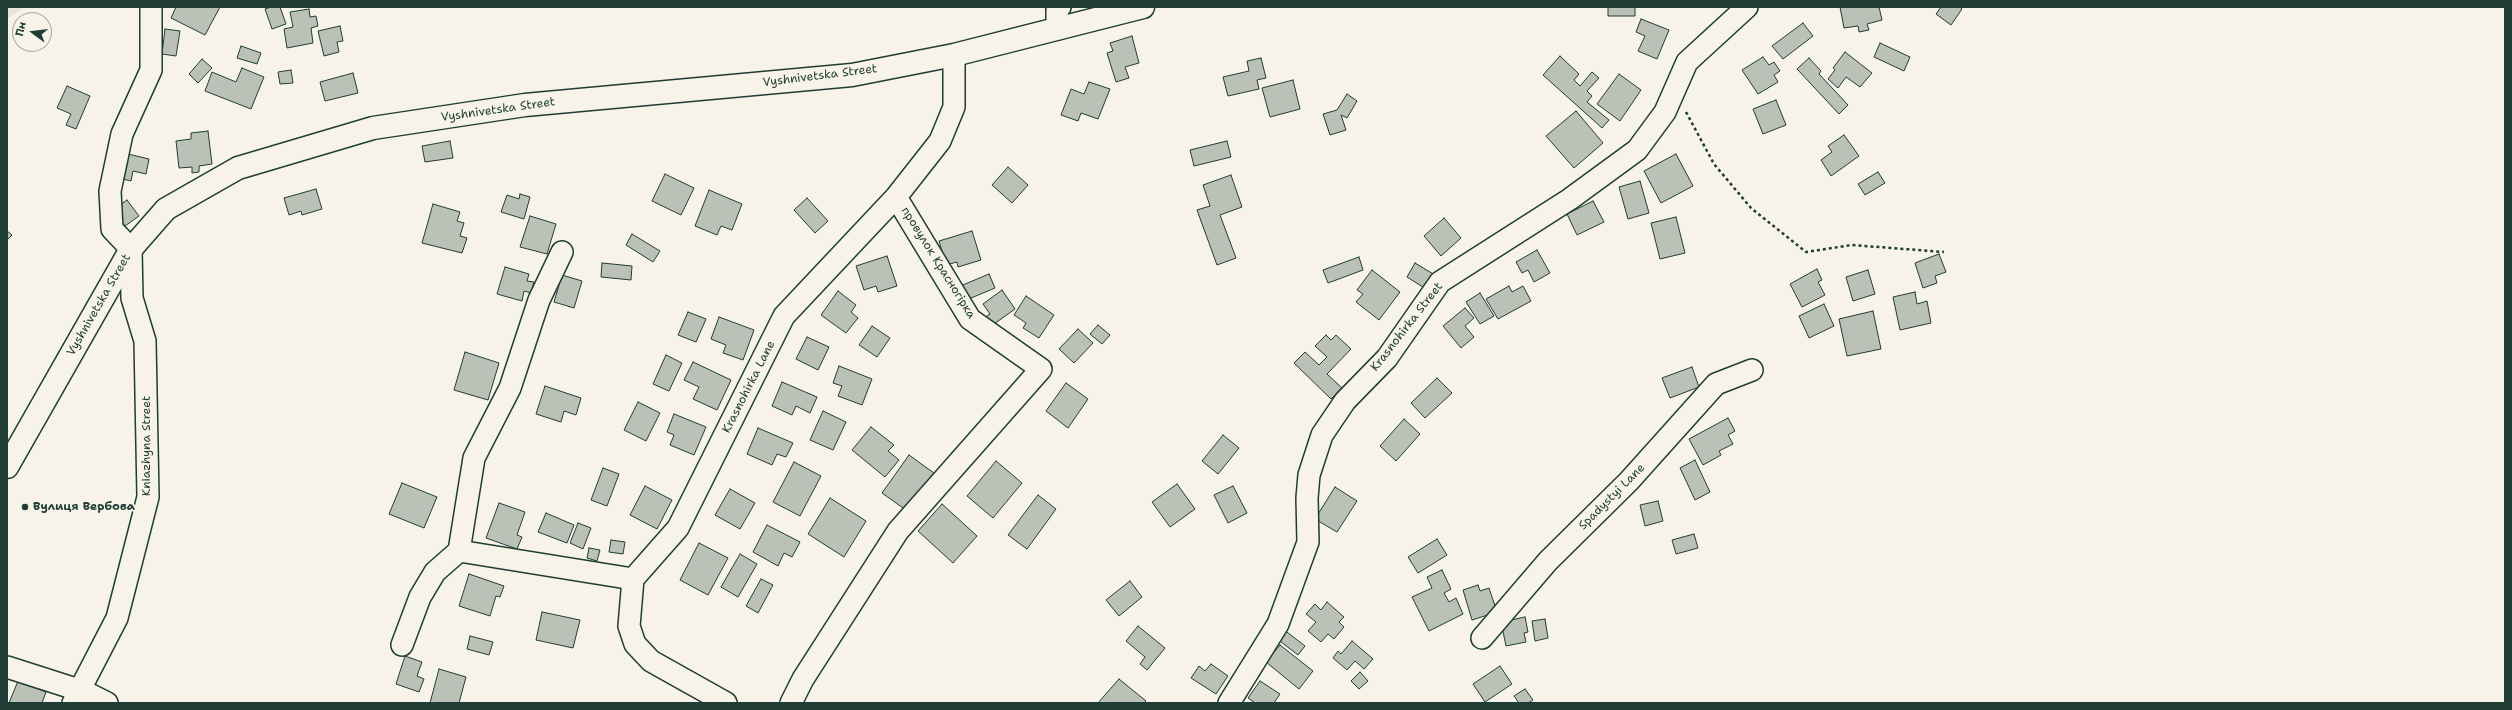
<!DOCTYPE html>
<meta charset="utf-8">
<style>
body{margin:0}
#map{position:relative;width:2512px;height:710px;overflow:hidden;background:#f7f3e8;font-family:"Shantell Sans",sans-serif}
canvas{display:block}
.frame{position:absolute;inset:0;border:8px solid #1f3d34;pointer-events:none}
.north{position:absolute;left:12px;top:12px;width:40px;height:40px;box-sizing:border-box;background:#f7f3e8;border:1px solid #a1aaa0;border-radius:50%;rotate:285deg;font-size:11px;font-weight:700;line-height:16px;text-align:center;color:#1f3d34}
.north::after{content:'';display:block;margin:auto;width:14px;height:18px;background:#1f3d34;clip-path:polygon(50% 0,100% 100%,50% 72%,0 100%)}
</style>
<div id="map">
<canvas width="2512" height="710"></canvas>
<div class="frame"></div>
<div class="north">Пн</div>
</div>
<script>
const ctx = document.querySelector('canvas').getContext('2d');
ctx.lineJoin = 'round';
function fillPath(path, color) {
  ctx.fillStyle = color;
  ctx.fill(path, 'evenodd');
}
function shape(rows) {
  const path = new Path2D();
  for (const r of rows) {
    path.moveTo(r[0], r[1]);
    for (let i = 2; i < r.length; i += 2) path.lineTo(r[i], r[i + 1]);
  }
  return path;
}
function strokePath(path, color, width, dash) {
  ctx.strokeStyle = color;
  ctx.lineWidth = width;
  ctx.lineCap = dash ? 'butt' : 'round';
  ctx.setLineDash(dash || []);
  ctx.stroke(path);
}
function label(font, color, halo, rows, align = 'center') {
  ctx.font = font + ' "Shantell Sans",sans-serif';
  ctx.lineWidth = 3.5;
  ctx.setLineDash([]);
  ctx.textBaseline = 'middle';
  ctx.strokeStyle = halo;
  ctx.fillStyle = color;
  for (const [text, x, y, turn = 0] of rows) {
    ctx.save();
    ctx.translate(x, y);
    ctx.rotate((+turn || 0) * Math.PI / 180);
    ctx.textAlign = isNaN(turn) ? turn : align;
    if (halo) ctx.strokeText(text, 0, 0);
    ctx.fillText(text, 0, 0);
    ctx.restore();
  }
}
const built = shape([
 [7,7,24,7,7,19]
]);
const building = shape([
 [176,7,220,7,205,35,171,18,176,7],
 [271,7,280,7,286,24,272,29,265,9,271,7],
 [1608,7,1635,7,1635,16,1608,16,1608,7],
 [1840,7,1879,7,1882,20,1867,24,1869,30,1859,32,1858,26,1844,28,1840,7],
 [1941,7,1960,7,1962,9,1951,25,1936,14,1941,7],
 [309,9,310,17,316,16,318,26,311,28,313,43,287,48,284,29,293,27,290,12,309,9],
 [1641,19,1669,30,1657,59,1638,51,1645,36,1636,32,1641,19],
 [1803,23,1813,36,1783,59,1772,46,1803,23],
 [340,26,343,41,337,42,339,52,324,56,318,31,340,26],
 [165,29,180,31,176,56,162,54,165,29],
 [1132,36,1139,63,1125,67,1129,78,1116,82,1107,53,1113,51,1110,43,1132,36],
 [1880,43,1910,57,1904,71,1874,57,1880,43],
 [241,46,261,53,257,64,237,58,241,46],
 [1845,52,1872,73,1860,87,1846,77,1838,88,1828,79,1835,70,1833,68,1845,52],
 [1560,56,1579,74,1574,80,1580,86,1592,72,1599,78,1587,91,1592,96,1587,102,1609,120,1602,128,1543,75,1560,56],
 [1763,57,1769,65,1774,62,1780,71,1774,75,1778,82,1758,94,1742,70,1763,57],
 [1261,58,1266,78,1257,80,1259,89,1228,96,1223,77,1249,71,1247,61,1261,58],
 [1809,58,1821,71,1819,74,1848,105,1839,114,1797,69,1809,58],
 [202,59,212,68,198,83,189,74,202,59],
 [242,68,264,77,251,109,205,91,212,72,236,82,242,68],
 [291,70,293,83,280,84,278,72,291,70],
 [353,73,358,93,325,101,320,82,353,73],
 [1619,74,1641,90,1620,121,1597,104,1619,74],
 [1293,80,1300,109,1270,117,1262,88,1293,80],
 [1089,82,1110,89,1098,119,1081,113,1078,121,1061,115,1071,89,1084,94,1089,82],
 [67,86,90,96,76,129,66,125,71,114,57,108,67,86],
 [1347,94,1357,101,1347,118,1341,115,1346,130,1330,135,1323,114,1337,110,1347,94],
 [1776,100,1786,125,1763,134,1753,109,1776,100],
 [1576,111,1603,143,1574,168,1546,136,1576,111],
 [208,131,212,164,199,166,199,172,192,173,192,167,179,168,176,141,191,139,191,133,208,131],
 [1844,135,1859,156,1831,176,1821,160,1832,152,1828,146,1844,135],
 [450,141,453,158,425,162,422,146,450,141],
 [1227,141,1231,157,1194,166,1190,150,1227,141],
 [124,153,149,159,146,174,133,171,131,181,123,179,125,172,120,170,124,153],
 [1676,154,1693,186,1661,203,1644,171,1676,154],
 [1008,167,1028,185,1012,203,992,185,1008,167],
 [1878,172,1885,183,1865,195,1858,184,1878,172],
 [665,174,694,188,681,215,652,201,665,174],
 [1231,175,1242,207,1220,215,1236,258,1217,265,1197,210,1210,206,1203,185,1231,175],
 [1640,181,1649,213,1628,219,1619,187,1640,181],
 [316,189,322,209,302,215,301,211,289,215,284,198,316,189],
 [709,190,742,204,732,230,721,226,717,235,695,226,709,190],
 [520,194,530,197,524,219,501,212,507,195,519,199,520,194],
 [807,198,828,221,815,233,794,210,807,198],
 [127,200,139,216,125,226,113,210,127,200],
 [1593,201,1604,222,1577,235,1567,214,1593,201],
 [433,204,460,212,457,221,464,223,460,236,467,238,462,253,422,243,433,204],
 [530,216,556,224,547,254,520,247,530,216],
 [1676,217,1685,253,1660,259,1651,223,1676,217],
 [1444,218,1461,238,1441,256,1424,236,1444,218],
 [7,231,12,235,7,240,7,231],
 [972,231,981,260,958,267,957,262,946,265,939,241,972,231],
 [632,234,660,251,653,262,626,245,632,234],
 [1537,250,1550,273,1534,282,1528,270,1522,273,1516,262,1537,250],
 [1939,254,1946,272,1935,276,1937,283,1923,288,1915,263,1939,254],
 [887,256,897,286,878,292,876,286,864,290,856,266,887,256],
 [1359,257,1363,270,1328,283,1323,270,1359,257],
 [602,263,632,266,631,280,601,277,602,263],
 [1415,263,1435,275,1426,289,1407,277,1415,263],
 [505,267,529,274,527,281,534,282,531,293,524,291,522,301,497,294,505,267],
 [1817,269,1822,280,1818,282,1825,295,1802,307,1790,284,1817,269],
 [1372,270,1400,292,1379,320,1356,302,1363,294,1357,290,1372,270],
 [1868,270,1875,294,1853,301,1846,277,1868,270],
 [989,274,995,288,964,301,958,287,989,274],
 [562,275,582,281,574,308,554,302,562,275],
 [1509,286,1512,292,1523,286,1531,301,1498,319,1486,299,1509,286],
 [1002,290,1015,309,987,329,981,320,990,314,983,304,1002,290],
 [838,291,856,305,851,312,858,318,846,333,821,315,838,291],
 [1915,292,1917,304,1927,301,1931,323,1900,330,1893,297,1915,292],
 [1480,293,1494,316,1480,324,1466,302,1480,293],
 [1026,296,1054,315,1039,338,1023,328,1026,323,1014,315,1026,296],
 [1824,304,1834,326,1809,338,1799,316,1824,304],
 [1465,308,1474,318,1465,326,1474,337,1461,348,1443,326,1465,308],
 [1873,311,1881,349,1847,356,1839,319,1873,311],
 [688,312,706,319,696,342,678,335,688,312],
 [719,317,754,330,743,360,723,353,726,345,711,339,719,317],
 [1098,325,1110,335,1102,344,1090,334,1098,325],
 [872,326,890,338,877,357,859,345,872,326],
 [1078,329,1093,343,1074,363,1059,349,1078,329],
 [1326,335,1331,340,1336,335,1351,349,1327,374,1342,388,1331,399,1294,363,1305,352,1319,365,1327,357,1315,346,1326,335],
 [807,337,829,347,818,370,796,359,807,337],
 [465,352,499,363,488,400,454,390,465,352],
 [666,355,682,363,669,391,653,384,666,355],
 [693,362,731,380,717,410,693,399,699,387,684,380,693,362],
 [839,366,872,379,862,405,838,396,842,386,833,383,839,366],
 [1692,367,1699,387,1670,398,1662,378,1692,367],
 [1437,378,1452,393,1425,418,1411,403,1437,378],
 [782,382,817,397,810,413,796,406,792,415,772,406,782,382],
 [1066,383,1088,399,1068,428,1046,411,1066,383],
 [545,386,581,398,576,415,564,411,561,422,536,414,545,386],
 [638,402,660,413,646,441,624,430,638,402],
 [823,411,846,422,833,450,810,440,823,411],
 [674,414,706,427,694,455,670,445,674,435,667,432,674,414],
 [1728,418,1735,431,1728,435,1733,444,1719,451,1721,455,1703,465,1689,439,1728,418],
 [1404,419,1420,434,1396,461,1380,446,1404,419],
 [871,427,894,445,888,451,899,460,885,477,852,450,871,427],
 [758,428,793,443,786,457,777,454,772,465,747,454,758,428],
 [1223,435,1239,448,1218,474,1202,461,1223,435],
 [909,455,934,473,906,510,882,493,909,455],
 [1695,460,1710,492,1695,500,1680,468,1695,460],
 [996,461,1022,483,993,518,967,496,996,461],
 [794,462,821,476,800,516,773,502,794,462],
 [603,468,619,474,607,506,591,500,603,468],
 [402,483,437,497,424,528,389,514,402,483],
 [1177,484,1195,509,1170,527,1152,502,1177,484],
 [645,486,672,500,657,529,630,515,645,486],
 [1233,486,1247,513,1228,523,1214,495,1233,486],
 [1335,487,1357,501,1337,532,1315,519,1335,487],
 [730,489,755,503,740,529,715,515,730,489],
 [1038,495,1056,509,1027,549,1008,535,1038,495],
 [830,498,866,521,844,557,808,534,830,498],
 [1658,501,1663,521,1645,526,1640,505,1658,501],
 [499,503,525,512,517,535,522,537,517,549,486,538,499,503],
 [942,504,977,536,953,563,918,531,942,504],
 [546,513,574,525,567,543,538,532,546,513],
 [578,523,591,528,583,549,570,543,578,523],
 [767,525,800,542,792,557,784,553,778,566,753,552,767,525],
 [1694,534,1698,548,1676,554,1672,540,1694,534],
 [1437,539,1447,555,1418,573,1408,557,1437,539],
 [611,540,625,542,623,554,609,552,611,540],
 [699,543,728,558,708,595,680,580,699,543],
 [589,548,600,550,597,561,587,558,589,548],
 [740,554,757,564,738,597,721,587,740,554],
 [1442,570,1451,589,1444,593,1449,602,1456,598,1463,614,1429,631,1412,597,1432,588,1427,577,1442,570],
 [469,574,504,586,500,597,496,596,490,616,459,606,469,574],
 [761,579,773,585,758,613,746,606,761,579],
 [1130,581,1142,597,1119,616,1106,600,1130,581],
 [1478,585,1480,591,1489,588,1497,612,1472,620,1463,590,1478,585],
 [1327,602,1344,617,1339,622,1344,627,1334,639,1328,634,1321,642,1308,631,1316,622,1306,614,1315,604,1321,610,1327,602],
 [542,612,580,620,573,648,536,640,542,612],
 [1525,617,1528,632,1524,633,1526,642,1506,646,1501,622,1525,617],
 [1545,619,1548,638,1535,641,1532,621,1545,619],
 [1138,626,1165,648,1147,670,1140,664,1145,657,1126,641,1138,626],
 [1283,629,1305,646,1298,655,1276,638,1283,629],
 [470,636,493,642,489,655,467,649,470,636],
 [1352,641,1373,659,1364,669,1355,661,1347,670,1333,658,1338,651,1341,654,1352,641],
 [1280,645,1313,671,1299,689,1266,662,1280,645],
 [405,656,422,662,417,676,424,679,419,692,396,684,405,656],
 [1211,664,1228,676,1216,694,1191,678,1199,666,1205,671,1211,664],
 [1500,666,1512,684,1485,702,1473,684,1500,666],
 [439,669,466,677,459,703,430,703,439,669],
 [1360,672,1368,681,1359,689,1351,681,1360,672],
 [1119,679,1146,701,1144,703,1098,703,1119,679],
 [18,681,46,692,42,703,9,703,18,681],
 [1260,681,1280,694,1274,703,1255,703,1248,698,1260,681],
 [1525,689,1533,700,1528,703,1519,703,1514,696,1525,689]
]);
const path = shape([
 [1686,112,1714,164,1751,208,1806,252,1852,245,1944,252]
]);
const minor = shape([
 [1057,29,1057,10,1060,7],
 [459,551,633,579,678,528,784,316,896,197,940,141,954,107,954,55],
 [459,551,474,458,510,388,539,300,562,252],
 [633,579,629,626,635,644,651,661,726,703],
 [1482,638,1548,561,1629,481,1716,384,1752,370],
 [402,645,420,597,435,572,459,551],
 [7,667,85,692,107,703],
 [73,703,117,618,148,497,145,341,132,298,131,249,112,229,110,191,122,134,151,70,151,7],
 [791,703,803,679,898,531,1041,369,970,319,896,197],
 [1229,703,1278,624,1308,542,1307,498,1309,475,1322,435,1345,401,1387,358,1440,282,1570,199,1637,150,1665,112,1687,62,1747,7]
]);
const major = shape([
 [7,467,131,249,166,209,238,168,373,128,525,105,852,75,954,55,1143,7]
]);
const markers = [
 [25,507,4,"#1f3d34"]
];
const streetNames = [
 ["Vyshnivetska Street",820,76,-7],
 ["Vyshnivetska Street",498,110,-8],
 ["провулок Красногірка",938,263,58],
 ["Vyshnivetska Street",99,305,-60],
 ["Krasnohirka Street",1407,327,-52],
 ["Krasnohirka Lane",749,387,-63],
 ["Kniazhyna Street",147,446,-90],
 ["Spadystyi Lane",1612,497,-45]
];
const poiNames = [
 ["Вулиця Вербова",33,507]
];
fillPath(built, '#e5e4d9');
fillPath(building, '#bbc1b6');
strokePath(building, '#1f3d34', 1);
strokePath(minor, '#1f3d34', 24);
strokePath(major, '#1f3d34', 25);
strokePath(path, '#1f3d34', 2.5, [3, 3]);
strokePath(minor, '#f7f3e8', 21);
strokePath(major, '#f7f3e8', 22);
for (const [x, y, r, color] of markers) {
  const dot = new Path2D();
  dot.arc(x, y, r, 0, 2 * Math.PI);
  ctx.fillStyle = color;
  ctx.fill(dot);
  strokePath(dot, '#f7f3e8', 1.5);
}
label('12px', '#1f3d34', '#f7f3e8', streetNames);
label('bold 12px', '#1f3d34', '#f7f3e8', poiNames, 'left');
</script>
